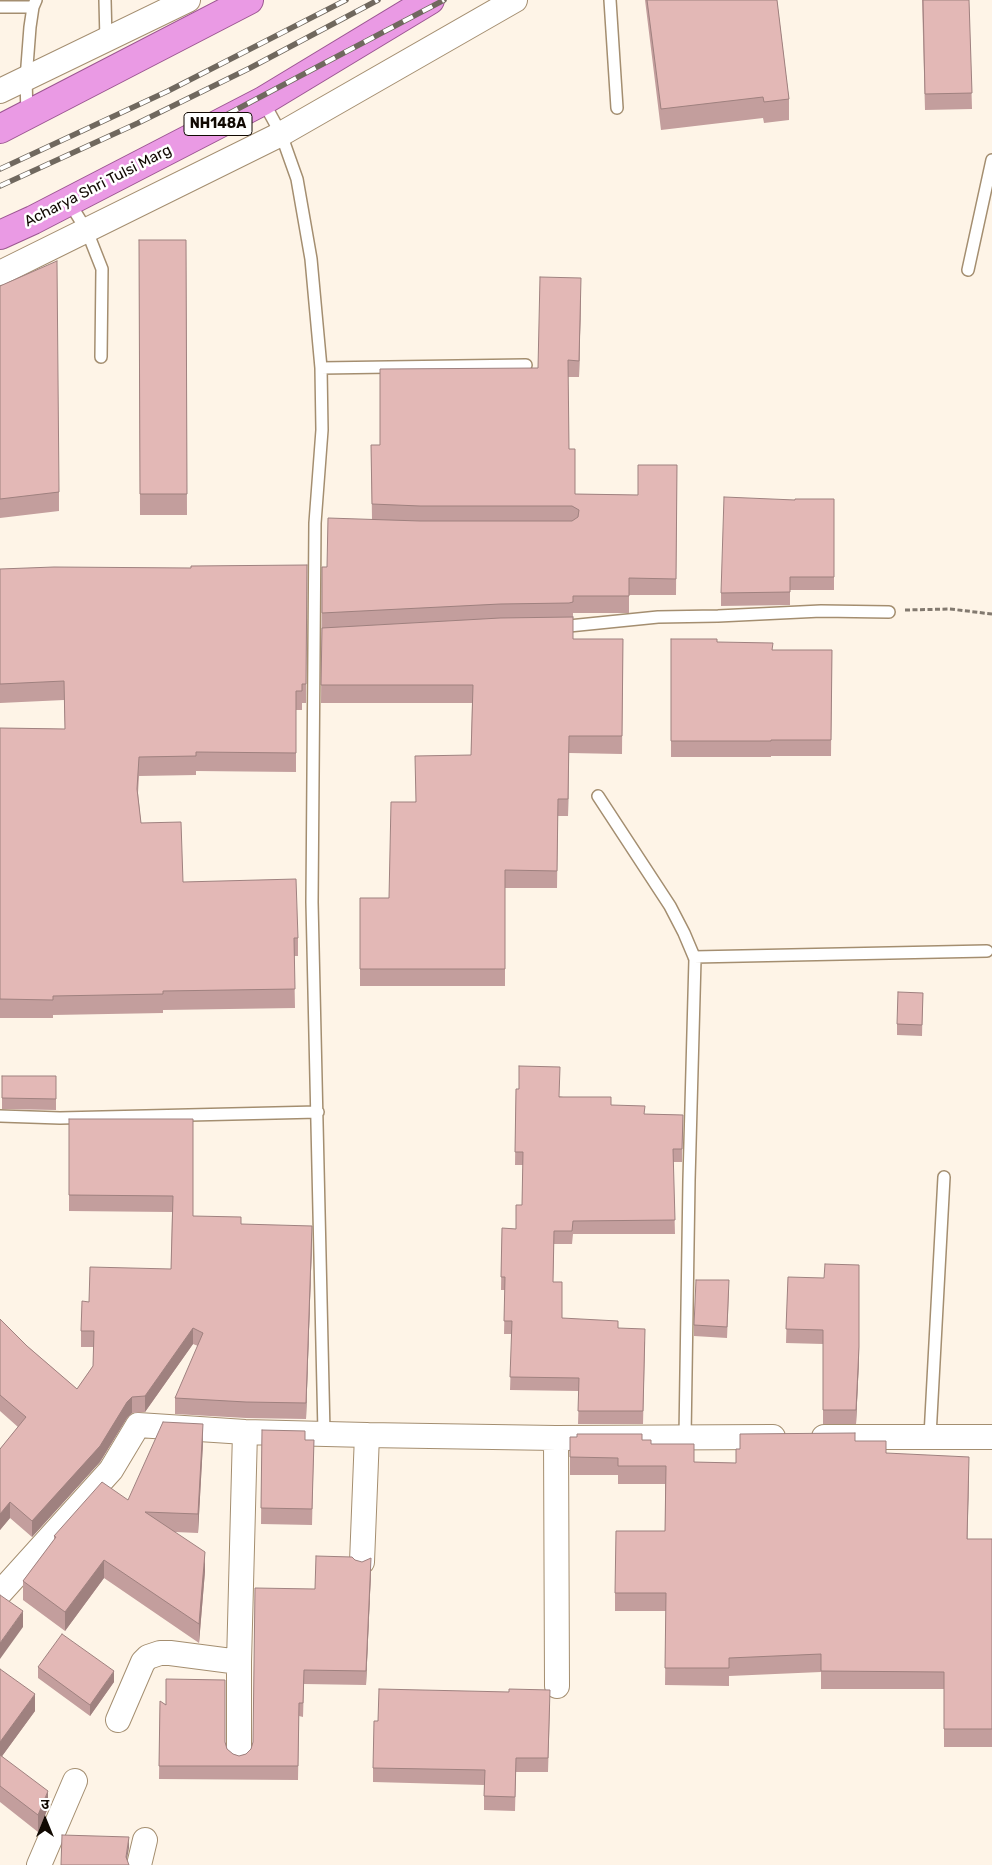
<!DOCTYPE html>
<meta charset="utf-8">
<style>
body{margin:0}
#map{position:relative;width:992px;height:1865px;overflow:hidden;background:#fef4e7;font-family:Rubik,"Noto Sans Devanagari",sans-serif}
canvas{display:block}
.north{position:absolute;left:20px;top:1795px;width:50px;height:50px;-webkit-text-stroke:4px #fff;paint-order:stroke;rotate:0deg;font-size:14px;font-weight:700;line-height:20px;text-align:center;color:#110902}
.north::after{content:'';display:block;margin:auto;width:18px;height:22px;background:#110902;clip-path:polygon(50% 0,100% 100%,50% 72%,0 100%)}
</style>
<div id="map">
<canvas width="992" height="1865"></canvas>
<div class="north">उ</div>
</div>
<script>
const ctx = document.querySelector('canvas').getContext('2d');
ctx.lineJoin = 'round';
function shape(rows) {
  const path = new Path2D();
  for (const r of rows) {
    path.moveTo(r[0], r[1]);
    for (let i = 2; i < r.length; i += 2) path.lineTo(r[i], r[i + 1]);
  }
  return path;
}
function strokePath(path, color, width, dash) {
  ctx.strokeStyle = color;
  ctx.lineWidth = width;
  ctx.lineCap = dash ? 'butt' : 'round';
  ctx.setLineDash(dash || []);
  ctx.stroke(path);
}
function fillPath(path, color) {
  ctx.fillStyle = color;
  ctx.fill(path, 'evenodd');
}
function label(font, color, halo, rows, align = 'center') {
  ctx.font = font + ' Rubik,sans-serif';
  ctx.lineWidth = 5;
  ctx.setLineDash([]);
  ctx.textBaseline = 'middle';
  ctx.strokeStyle = halo;
  ctx.fillStyle = color;
  for (const [text, x, y, turn = 0] of rows) {
    ctx.save();
    ctx.translate(x, y);
    ctx.rotate((+turn || 0) * Math.PI / 180);
    ctx.textAlign = isNaN(turn) ? turn : align;
    if (halo) ctx.strokeText(text, 0, 0);
    ctx.fillText(text, 0, 0);
    ctx.restore();
  }
}
const path = shape([
 [905,610,950,609,992,614]
]);
const service = shape([
 [105,0,106,40],
 [610,0,617,108],
 [0,7,33,7],
 [263,101,281,134,297,179,311,259,321,368,322,430,315,523,312,902,324,1433],
 [27,115,26,79,30,27,33,7,36,0],
 [69,202,87,231,102,269,101,357],
 [968,270,992,160],
 [321,368,526,365],
 [559,627,658,617,718,616,821,611,889,612],
 [598,796,670,906,684,933,695,959,689,1180,685,1437],
 [694,957,987,951],
 [0,1116,60,1118,318,1112],
 [930,1436,944,1177]
]);
const minor = shape([
 [0,91,188,0],
 [0,273,281,134,515,0],
 [824,1437,992,1437],
 [556,1438,557,1686],
 [362,1562,367,1435],
 [0,1593,111,1470,138,1425,245,1432,367,1435,556,1438,773,1437],
 [118,1720,143,1662,148,1657,160,1653,170,1653,239,1662],
 [239,1756,239,1662,245,1432],
 [39,1865,75,1781],
 [139,1865,145,1840]
]);
const trunk = shape([
 [0,129,249,0],
 [0,235,33,220,263,101,430,0]
]);
const rail = shape([
 [228,114,444,0],
 [0,169,168,91,346,0],
 [0,186,138,123,250,68,378,0]
]);
const wall = shape([
 [645,0,777,0,789,99,789,120,764,123,763,118,661,130],
 [922,0,969,0,972,109,925,110],
 [139,240,186,240,187,515,140,515],
 [0,286,59,492,59,511,0,518],
 [581,295,579,377,568,377,569,449,575,494,638,495,677,465,676,595,629,595,629,613,573,613,573,639,623,639,622,754,569,753,568,816,558,816,557,888,505,888,505,986,360,986,360,898,389,898,415,802,471,755,472,703,321,703,322,567,327,567,372,520,371,445,380,445,538,368],
 [834,499,834,590,790,590,790,605,721,606,721,593,795,500],
 [307,565,306,703,302,703,302,710,296,710,296,772,196,771,196,775,139,776,138,793,141,823,183,882,298,938,298,956,294,956,295,1008,163,1010,163,1013,53,1015,53,1018,0,1018,0,728,65,729,64,700,0,703,0,569,191,568],
 [671,639,717,642,773,650,832,650,831,756,771,756,771,757,671,757],
 [923,993,922,1036,897,1035,897,1024],
 [2,1076,56,1076,56,1110,2,1109],
 [516,1089,611,1105,644,1114,683,1115,682,1162,673,1162,675,1234,573,1234,572,1244,554,1244,553,1282,562,1318,618,1328,645,1342,643,1424,578,1424,579,1391,510,1390,512,1334,504,1334,505,1290,501,1290,502,1228,516,1229,522,1205,523,1165,515,1165],
 [69,1119,193,1119,193,1216,241,1224,312,1242,306,1419,246,1418,175,1414,175,1398,198,1346,193,1344,145,1412,132,1413,127,1418,100,1462,32,1537,10,1518,0,1530,0,1449,18,1427,0,1411,0,1319,27,1346,77,1389,93,1366,94,1347,81,1347,81,1331,89,1302,171,1269,172,1212,69,1211],
 [788,1277,859,1360,856,1424,823,1424,823,1344,786,1343],
 [729,1291,727,1338,694,1336,694,1325],
 [262,1430,305,1440,314,1440,312,1525,261,1524],
 [570,1437,642,1440,694,1462,736,1463,855,1441,886,1453,969,1474,967,1539,992,1539,992,1747,944,1747,944,1689,821,1689,821,1672,729,1676,729,1686,665,1685,666,1611,615,1611,615,1593,665,1531,665,1484,618,1484,618,1475,570,1475],
 [203,1443,198,1533,175,1532,205,1571,199,1643,104,1578,65,1631,23,1600,23,1581,54,1540,54,1536,128,1500],
 [355,1560,371,1572,366,1685,304,1684,303,1717,299,1716,298,1780,159,1779,160,1701,225,1742,227,1749,233,1754,239,1756,246,1754,251,1749,315,1589],
 [38,1667,114,1682,90,1716,38,1678],
 [0,1669,35,1711,2,1756,48,1808,38,1832,0,1802],
 [550,1705,548,1772,516,1772,515,1811,484,1810,484,1785,373,1782,373,1768,378,1721]
]);
const shadedWall = shape([
 [581,278,581,295,579,377,579,361],
 [569,736,569,753,568,816,568,799],
 [312,1226,312,1242,306,1419,306,1403],
 [859,1278,859,1360,856,1424,856,1410],
 [193,1328,193,1344,145,1412,145,1396],
 [132,1397,132,1413,127,1418,100,1462,32,1537,32,1521,127,1402],
 [203,1424,203,1443,198,1533,198,1514],
 [969,1457,969,1474,967,1557,967,1539],
 [10,1502,10,1518,0,1530,0,1514],
 [205,1552,205,1571,199,1643,199,1624],
 [371,1558,371,1572,366,1685,366,1671],
 [104,1560,104,1578,65,1631,65,1612],
 [23,1611,23,1627,0,1659,0,1643],
 [114,1671,114,1682,90,1716,90,1705],
 [35,1694,35,1711,0,1759,0,1742],
 [48,1791,48,1808,38,1832,38,1815],
 [129,1837,129,1848,126,1865,126,1857]
]);
const building = shape([
 [647,0,777,0,789,99,764,102,763,97,661,109,647,0],
 [923,0,969,0,972,93,925,94,923,0],
 [139,240,186,240,187,494,140,494,139,240],
 [57,261,59,492,0,499,0,286,57,261],
 [540,277,581,278,579,361,568,360,569,449,575,449,575,494,638,495,638,465,677,465,676,579,629,578,629,596,573,596,573,602,569,603,500,604,322,613,322,567,327,567,328,518,420,521,572,521,578,517,579,510,572,506,420,506,372,504,371,445,380,445,380,369,538,368,540,277],
 [724,497,795,500,795,499,834,499,834,577,790,577,790,592,721,593,724,497],
 [307,565,306,684,302,684,302,691,296,691,296,753,196,752,196,756,139,757,137,789,141,823,181,822,183,882,296,879,298,938,294,938,295,989,163,991,163,994,53,996,53,1000,0,999,0,728,65,729,64,681,0,684,0,569,54,567,191,568,191,566,307,565],
 [573,617,573,639,623,639,622,736,569,736,568,799,558,799,557,871,505,870,505,969,360,969,360,898,389,898,391,802,416,802,415,756,471,755,473,685,321,685,322,628,500,618,573,617],
 [671,639,717,639,717,642,773,643,772,650,832,650,831,740,771,740,771,741,671,741,671,639],
 [898,992,923,993,922,1025,897,1024,898,992],
 [519,1066,560,1067,559,1097,611,1097,611,1105,645,1106,644,1114,683,1115,682,1149,673,1149,675,1220,573,1221,572,1231,554,1231,553,1282,562,1282,562,1318,618,1321,618,1328,645,1329,643,1411,578,1411,579,1378,510,1377,512,1321,504,1321,505,1277,501,1277,502,1228,516,1229,516,1205,522,1205,523,1152,515,1152,516,1089,519,1089,519,1066],
 [2,1076,56,1076,56,1099,2,1098,2,1076],
 [69,1119,193,1119,193,1216,241,1217,241,1224,312,1226,306,1403,246,1402,175,1398,203,1333,193,1328,145,1396,132,1397,127,1402,100,1446,32,1521,10,1502,0,1514,0,1449,26,1417,0,1395,0,1319,27,1346,77,1389,93,1366,94,1331,81,1331,82,1301,89,1302,90,1267,171,1269,173,1196,69,1195,69,1119],
 [825,1264,859,1265,859,1347,856,1410,823,1410,823,1330,786,1329,788,1277,824,1278,825,1264],
 [696,1280,729,1280,727,1327,694,1325,696,1280],
 [163,1422,203,1424,198,1514,145,1512,205,1552,199,1624,104,1560,65,1612,23,1581,56,1537,54,1536,102,1482,128,1500,163,1422],
 [262,1430,305,1431,305,1440,314,1440,312,1509,261,1508,262,1430],
 [855,1433,855,1441,886,1441,886,1453,969,1457,967,1539,992,1539,992,1729,944,1729,944,1672,821,1671,821,1654,729,1658,729,1668,665,1668,666,1593,615,1593,616,1531,665,1531,666,1466,618,1466,618,1458,570,1457,570,1437,577,1437,577,1434,642,1434,642,1440,651,1440,651,1444,694,1444,694,1462,736,1463,736,1449,740,1449,740,1434,855,1433],
 [316,1556,352,1557,355,1560,362,1562,371,1558,366,1671,304,1670,303,1703,299,1703,298,1766,159,1766,160,1701,166,1705,166,1679,225,1680,225,1742,227,1749,233,1754,239,1756,246,1754,251,1749,253,1742,255,1588,315,1589,316,1556],
 [0,1595,23,1611,0,1643,0,1595],
 [62,1634,114,1671,90,1705,38,1667,62,1634],
 [0,1669,35,1694,0,1742,0,1669],
 [379,1689,509,1692,509,1689,550,1690,548,1758,516,1758,515,1797,484,1796,485,1770,373,1768,374,1721,378,1721,379,1689],
 [0,1755,48,1791,38,1815,0,1786,0,1755],
 [62,1835,129,1837,126,1857,129,1865,61,1865,62,1835]
]);
const shields = [
 [218,124,68]
];
const shieldNames = [
 ["NH148A",218,124]
];
const streetNames = [
 ["Acharya Shri Tulsi Marg",98,186,-27]
];
strokePath(service, '#a48e70', 14);
strokePath(minor, '#a48e70', 26);
strokePath(trunk, '#9b5691', 30);
strokePath(path, '#82796f', 3, [5, 2.5]);
strokePath(service, '#fff', 11);
strokePath(minor, '#fff', 24);
strokePath(trunk, '#ea9ae4', 28);
strokePath(rail, '#70685e', 5.5);
strokePath(rail, '#fff', 4, [11]);
fillPath(wall, '#c39e9d');
fillPath(shadedWall, '#9f817f');
fillPath(building, '#e3b8b6');
strokePath(building, '#9f817f', 1);
for (const [x, y, w] of shields) {
  const box = new Path2D();
  box.roundRect(x - w / 2, y - 11.5, w, 23, 4);
  ctx.fillStyle = '#fff';
  ctx.fill(box);
  strokePath(box, '#110902', 1);
}
label('bold 14px', '#110902', null, shieldNames);
label('15px', '#110902', '#fff', streetNames);
</script>
